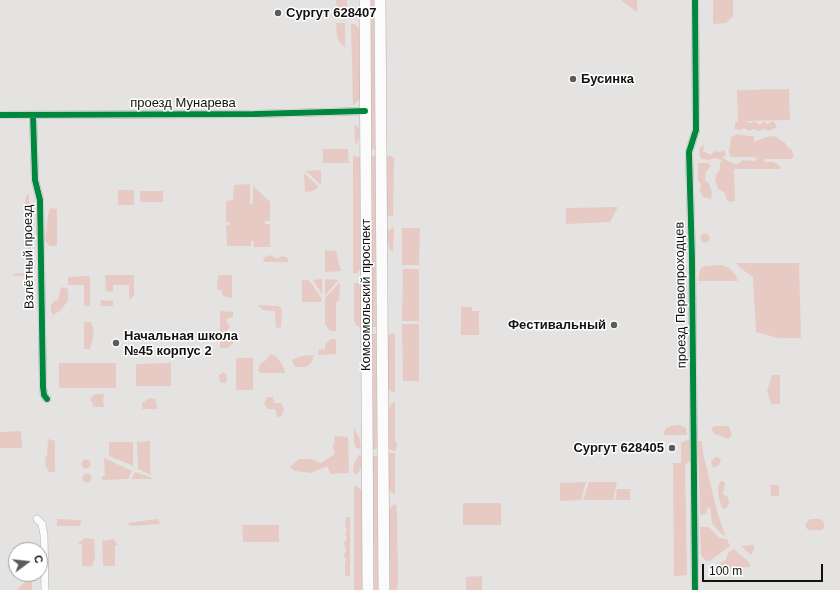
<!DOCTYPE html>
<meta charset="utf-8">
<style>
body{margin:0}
#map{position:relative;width:840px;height:590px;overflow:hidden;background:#e4e3e2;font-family:Helvetica,sans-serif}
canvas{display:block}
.north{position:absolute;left:8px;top:542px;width:40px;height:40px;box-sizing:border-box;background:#fff;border:1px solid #a0a0a0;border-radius:50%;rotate:75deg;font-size:11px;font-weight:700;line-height:16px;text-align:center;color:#121211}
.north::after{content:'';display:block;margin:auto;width:14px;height:18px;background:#5c5b5a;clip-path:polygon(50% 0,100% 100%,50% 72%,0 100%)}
.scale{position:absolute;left:702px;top:564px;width:121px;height:18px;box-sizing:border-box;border:2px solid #121211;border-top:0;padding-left:5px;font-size:12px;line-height:14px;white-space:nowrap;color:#121211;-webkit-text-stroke:3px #fff;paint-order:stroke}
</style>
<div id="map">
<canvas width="840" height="590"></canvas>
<div class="north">С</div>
<div class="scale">100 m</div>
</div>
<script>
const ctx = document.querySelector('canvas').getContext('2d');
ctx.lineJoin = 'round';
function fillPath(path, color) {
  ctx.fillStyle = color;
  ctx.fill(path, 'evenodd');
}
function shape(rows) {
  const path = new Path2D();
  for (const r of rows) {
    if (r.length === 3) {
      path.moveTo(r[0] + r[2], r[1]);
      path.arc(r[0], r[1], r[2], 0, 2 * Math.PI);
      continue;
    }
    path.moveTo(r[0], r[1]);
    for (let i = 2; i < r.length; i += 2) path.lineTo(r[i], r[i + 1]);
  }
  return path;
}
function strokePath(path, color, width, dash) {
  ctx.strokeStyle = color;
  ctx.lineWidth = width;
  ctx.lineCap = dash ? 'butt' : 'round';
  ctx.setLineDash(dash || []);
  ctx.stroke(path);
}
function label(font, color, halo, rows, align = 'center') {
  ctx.font = font + ' Helvetica,sans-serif';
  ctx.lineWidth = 3;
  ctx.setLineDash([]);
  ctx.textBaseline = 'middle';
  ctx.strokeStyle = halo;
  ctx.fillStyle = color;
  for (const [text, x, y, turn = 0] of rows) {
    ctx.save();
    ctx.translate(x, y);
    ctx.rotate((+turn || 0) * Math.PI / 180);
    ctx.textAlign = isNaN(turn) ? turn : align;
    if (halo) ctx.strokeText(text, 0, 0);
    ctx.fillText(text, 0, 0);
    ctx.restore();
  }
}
const green = shape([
 [336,0,347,0,347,11,337,10],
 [370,0,374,0,375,149,371,149],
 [622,0,637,0,637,12,622,1],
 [713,0,733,0,733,16,726,23,713,24],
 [336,23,345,23,345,47,340,43,337,36],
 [351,24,355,24,359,29,360,98,353,106],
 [789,89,790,120,745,121,750,123,755,121,760,125,764,121,767,124,774,121,777,127,769,131,763,129,758,131,753,129,749,131,744,128,740,130,735,129,735,123,738,121,737,90],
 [354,124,359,128,359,138,356,145,355,141],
 [737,134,748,136,754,136,754,142,766,137,775,136,785,143,789,149,792,150,794,157,791,159,765,159,764,162,773,162,779,165,781,169,734,169,735,201,730,202,726,199,725,193,718,189,715,179,717,173,720,170,720,163,722,160,715,158,709,160,702,159,699,155,700,148,704,144,703,151,711,155,714,151,720,152,724,150,726,154,723,158,732,163,738,164,743,160,754,161,758,159,754,157,731,157,729,152,731,137],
 [323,149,348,149,349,163,323,163],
 [353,156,360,157,360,269,357,273,353,274],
 [371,156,375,156,376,327,372,327],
 [386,156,391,156,394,158,393,217,389,216,386,213],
 [698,163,707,163,711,165,706,172,705,180,709,184,712,192,711,199,703,197,700,192,701,184,698,181],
 [321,170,321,185,306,171],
 [304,173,319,187,313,191,305,192],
 [250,184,250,204,253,204,253,186,270,202,270,221,265,221,265,224,270,224,270,247,254,247,254,241,251,241,251,246,227,246,226,225,229,225,229,222,226,222,226,201,233,200,234,185],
 [118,190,134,190,134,205,118,205],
 [140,191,163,191,163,202,140,202],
 [29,193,31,273,29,275,16,276,12,274,27,273,26,265,28,245,25,203,26,197],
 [618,207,610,222,566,224,566,208],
 [50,208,57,209,57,246,50,246,45,241,48,215],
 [394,227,393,251,390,250,387,238,387,231],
 [402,228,420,228,419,265,402,265],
 [705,238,4.5],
 [325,250,336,251,339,265,342,271,325,272],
 [270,255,277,259,282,256,288,258,288,262,264,262,263,258],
 [737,263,799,263,801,338,777,338,756,332,753,277,739,267],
 [722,265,729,268,735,274,738,281,698,281,700,269,705,266],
 [403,269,419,269,419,321,402,321],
 [105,275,134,275,134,295,129,300,129,285,113,285,113,292,106,291],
 [218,275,232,275,232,298,223,296,222,291,217,289],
 [83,276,90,276,90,306,84,306,84,285,68,285,68,277],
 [322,279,322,294,313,280],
 [325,279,338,280,325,296],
 [302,280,309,280,322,299,321,302,302,302],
 [340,282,339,301,336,302,336,331,331,331,329,330,325,324,325,298],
 [354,283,358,283,361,286,361,328,357,326,354,321],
 [61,287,68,289,68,301,60,311,53,315,51,312,51,305,55,300,58,300],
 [101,300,113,301,113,306,100,306],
 [258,305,279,306,282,309,281,327,276,328,275,311,263,310],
 [461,307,472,307,472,311,479,311,479,335,461,335],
 [220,311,233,312,233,317,226,319,228,324,230,326,227,331,228,336,235,341,232,344,227,348,220,348],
 [84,322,91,322,94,330,92,343,90,349,84,349],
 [402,324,419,324,419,381,403,381],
 [393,333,395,335,395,393,390,391,388,388,387,335],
 [372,334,376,334,377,449,373,449],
 [330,339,336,339,336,354,318,355,319,349,325,350,325,345],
 [270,354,276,356,283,366,285,373,261,373,258,371,260,364,266,360],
 [314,355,312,362,306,367,295,367,292,360,301,356],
 [236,358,253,358,253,390,236,390],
 [59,363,116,363,116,388,59,388],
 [171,363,171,386,136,386,136,364],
 [224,372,227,376,226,383,220,382,219,375],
 [772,375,780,375,780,404,771,404,767,391],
 [94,394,105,394,103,399,104,407,94,407,90,399],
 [268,397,273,397,274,403,281,403,284,408,282,416,277,417,275,409,267,409,264,403],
 [149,398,155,399,158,409,142,409,142,403],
 [395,402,395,440,397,444,396,450,392,451,391,449,388,449,388,411,392,403],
 [680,425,686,428,687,435,664,435,665,429,671,426],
 [714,426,729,426,732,435,728,439,719,435,715,434,711,430],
 [354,428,359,437,361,445,360,449,357,448,355,446,354,440],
 [21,431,22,448,0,448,0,432],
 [335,436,348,437,349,473,331,474,327,466,311,473,295,471,290,467,299,459,311,459,321,463,335,454,333,447],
 [48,439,55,441,55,472,49,472,46,467,45,459,47,455],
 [690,440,693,443,693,460,688,462,685,466,687,575,674,576,673,463,681,463,681,443,684,441],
 [150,441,150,467,151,475,138,469,137,442],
 [698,441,702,441,703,453,718,515,726,536,720,533,712,523,710,507,708,507,706,514,700,515],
 [109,442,133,442,133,466,109,456],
 [388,453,395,453,395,495,389,490],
 [361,455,361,468,358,473,355,475,353,471,354,464,358,456],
 [373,456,377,456,378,590,373,590],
 [716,457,721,459,719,465,714,468,712,466,711,461],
 [104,458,132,471,128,479,102,480,102,476,105,476],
 [86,464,4.5],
 [135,472,152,478,152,479,131,479],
 [87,478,4.5],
 [720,481,725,482,723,494,728,497,729,503,726,509,722,508,719,499,718,487],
 [586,482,581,500,560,501,560,483],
 [589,482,617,482,613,500,583,500],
 [354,485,359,488,362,491,362,590,354,590],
 [770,485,779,485,779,496,771,496],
 [617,489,630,489,630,500,615,500],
 [463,503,501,503,501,525,463,525],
 [394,504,396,505,397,513,398,580,397,590,389,590,388,513,390,509],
 [346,517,350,517,350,577,345,575,345,564,346,560,344,555,346,550,344,543,347,538,345,534,347,532,345,524],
 [57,519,81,520,80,526,57,526],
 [157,519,161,524,131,526,127,523],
 [810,519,821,519,824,522,824,528,822,530,810,530,807,529,805,525],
 [242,525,279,525,279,542,243,542],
 [700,527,709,527,719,538,727,539,730,546,710,561,706,561,701,555],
 [84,538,94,539,95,557,92,566,82,566,82,544,78,544],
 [113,539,118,545,115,546,115,566,103,566,102,541],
 [754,545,754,550,751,555,741,546],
 [734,549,750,563,750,567,722,569,719,563,726,560,728,553],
 [32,575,32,590,17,590],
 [482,576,482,590,466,590,466,577]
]);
const street = shape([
 [695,0,696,130,689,152,692,260,695,590],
 [0,115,255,114,365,111],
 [33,115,35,180,40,200,43,387,44,395,47,399],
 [37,519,42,524,44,535,45,590]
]);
const secondary = shape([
 [365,0,368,590],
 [380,0,384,590]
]);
const cycleway = shape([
 [695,0,696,130,689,152,692,260,695,590],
 [0,115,255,114,365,111],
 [33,115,35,180,40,200,43,387,44,395,47,399]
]);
const markers = [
 [278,13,4,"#5c5b5a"],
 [573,79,4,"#5c5b5a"],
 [614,325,4,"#5c5b5a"],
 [116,343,4,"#5c5b5a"],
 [672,448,4,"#5c5b5a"]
];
const poiNames = [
 ["Сургут 628407",286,13],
 ["Бусинка",581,79],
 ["Фестивальный",606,325,"right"],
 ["Начальная школа",124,336],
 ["№45 корпус 2",124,351],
 ["Сургут 628405",664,448,"right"]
];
const streetNames = [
 ["проезд Мунарева",183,103],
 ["Взлётный проезд",29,257,-91],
 ["Комсомольский проспект",366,295,-90],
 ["проезд Первопроходцев",681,295,-91]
];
fillPath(green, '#e7cac4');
strokePath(street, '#b0afae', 8);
strokePath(secondary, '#b0afae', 12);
strokePath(street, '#fbfbfb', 7);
strokePath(secondary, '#fbfbfb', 11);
strokePath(cycleway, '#00873e', 6);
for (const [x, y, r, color] of markers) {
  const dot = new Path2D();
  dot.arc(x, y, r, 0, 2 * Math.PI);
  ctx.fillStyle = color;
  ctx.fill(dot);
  strokePath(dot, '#fff', 1.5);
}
label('bold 13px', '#121211', '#fff', poiNames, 'left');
label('13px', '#121211', '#fff', streetNames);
</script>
